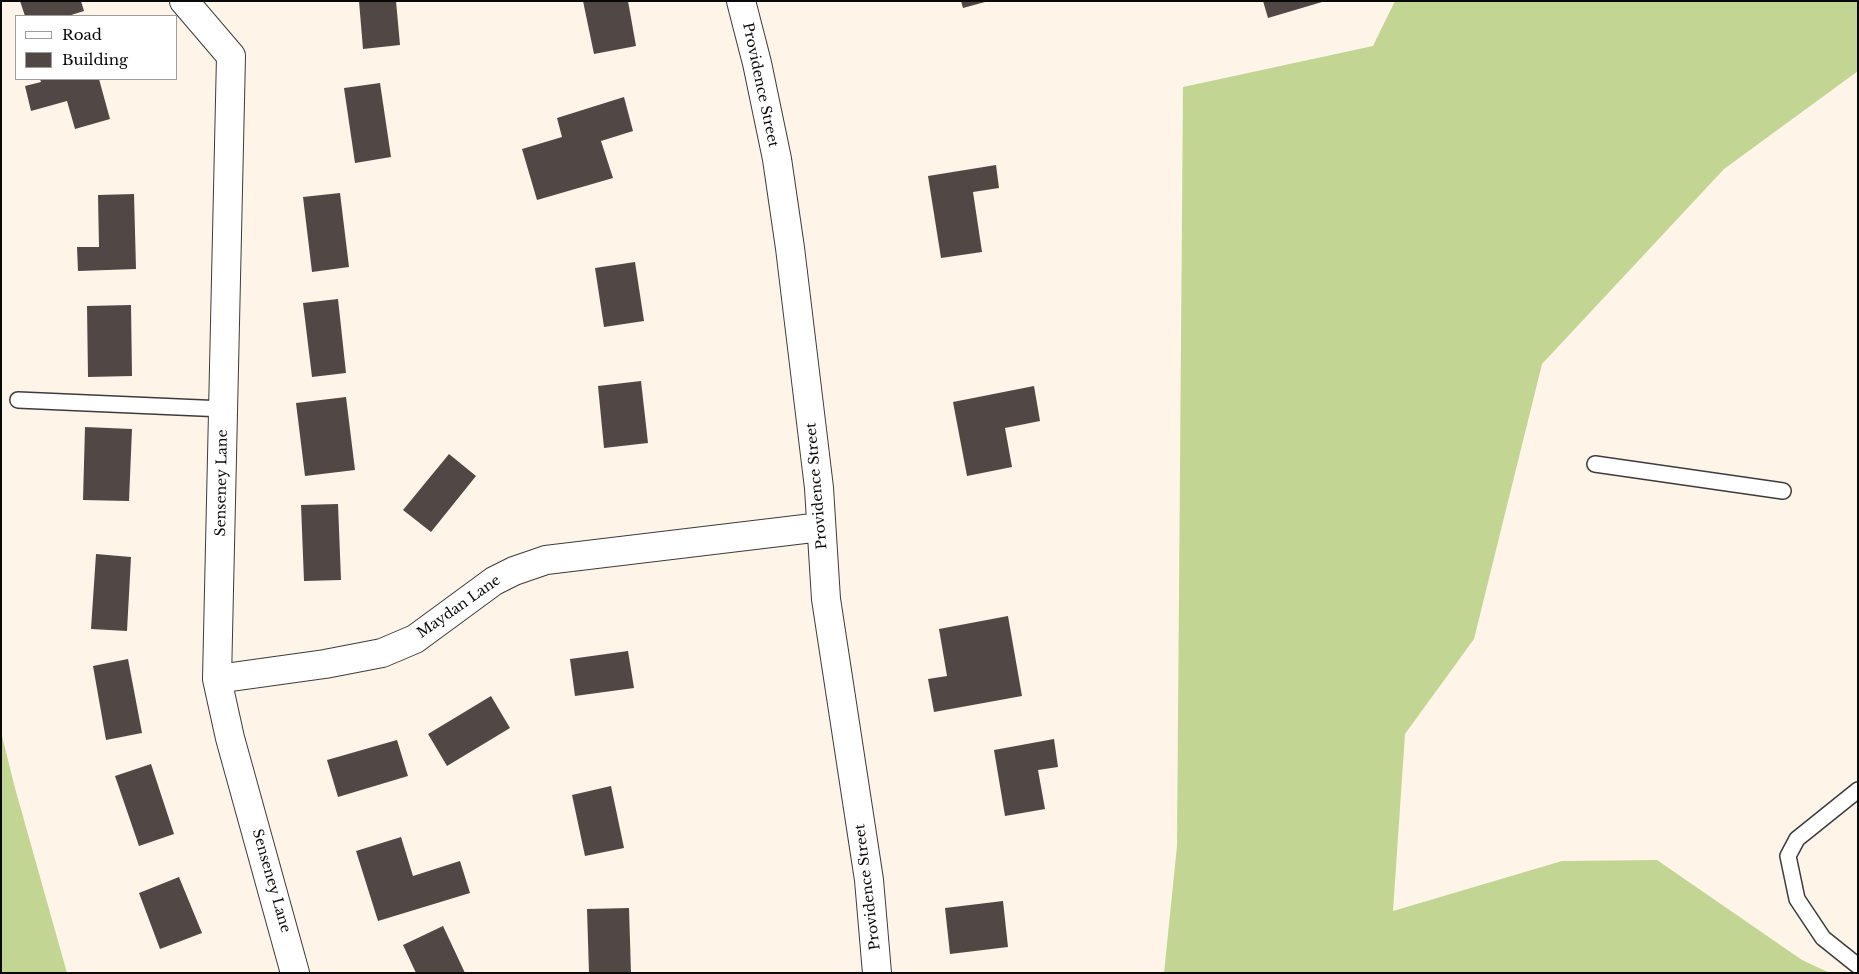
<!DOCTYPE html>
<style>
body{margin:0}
#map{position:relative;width:1859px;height:974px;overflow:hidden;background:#fef4e7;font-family:"Libre Baskerville",serif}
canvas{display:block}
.frame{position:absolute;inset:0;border:2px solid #090909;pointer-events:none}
.legend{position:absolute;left:15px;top:15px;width:162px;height:65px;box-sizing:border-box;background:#fff;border:1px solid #9d9d9d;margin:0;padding:6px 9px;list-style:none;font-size:15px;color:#090909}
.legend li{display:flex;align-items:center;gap:10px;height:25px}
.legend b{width:25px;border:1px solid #9d9d9d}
</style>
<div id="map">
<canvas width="1859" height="974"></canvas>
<div class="frame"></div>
<ul class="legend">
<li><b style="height:6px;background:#fff"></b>Road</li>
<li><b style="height:14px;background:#514846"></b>Building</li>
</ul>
</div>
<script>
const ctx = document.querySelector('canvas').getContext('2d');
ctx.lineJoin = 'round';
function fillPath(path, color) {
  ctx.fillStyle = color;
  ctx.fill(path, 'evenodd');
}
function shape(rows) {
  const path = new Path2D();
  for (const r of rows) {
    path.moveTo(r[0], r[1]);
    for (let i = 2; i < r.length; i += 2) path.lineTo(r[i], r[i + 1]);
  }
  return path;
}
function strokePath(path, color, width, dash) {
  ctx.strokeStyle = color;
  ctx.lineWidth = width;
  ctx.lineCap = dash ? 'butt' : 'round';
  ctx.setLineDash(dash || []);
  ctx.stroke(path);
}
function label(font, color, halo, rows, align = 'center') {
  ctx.font = font + ' "Libre Baskerville",serif';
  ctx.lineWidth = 5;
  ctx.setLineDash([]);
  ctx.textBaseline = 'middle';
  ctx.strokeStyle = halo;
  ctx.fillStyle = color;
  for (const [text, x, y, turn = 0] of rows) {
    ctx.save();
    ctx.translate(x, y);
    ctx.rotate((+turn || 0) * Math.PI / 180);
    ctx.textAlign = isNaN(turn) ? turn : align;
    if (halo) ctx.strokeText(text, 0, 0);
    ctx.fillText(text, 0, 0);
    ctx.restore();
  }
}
const forest = shape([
 [1395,1,1858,1,1858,71,1724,169,1542,364,1474,639,1405,734,1393,911,1562,861,1657,860,1802,960,1830,973,1164,973,1177,846,1183,87,1373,46],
 [1,732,15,788,67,973,1,973]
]);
const building = shape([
 [20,1,81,1,84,11,68,16,25,16],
 [359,1,396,1,400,45,363,49],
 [583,1,628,1,636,46,594,54],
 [961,1,985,1,985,2,963,8],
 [1263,1,1322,1,1322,2,1268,18],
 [40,79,99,79,110,119,75,129,67,101,31,111,25,86,41,82],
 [380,83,391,157,355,163,344,88],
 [624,97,633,131,601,141,613,178,537,200,522,149,562,137,557,118],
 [996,165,999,188,973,192,982,252,941,258,928,176],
 [340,193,349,267,312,272,303,197],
 [134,194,136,269,78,271,77,247,99,247,98,195],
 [635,262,644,321,604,327,595,268],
 [338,299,346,373,312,377,303,303],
 [131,305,132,376,88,377,87,306],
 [641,381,648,443,604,448,598,386],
 [1034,386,1040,421,1005,428,1012,467,967,476,953,402],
 [346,397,355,470,305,476,296,403],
 [85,427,132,429,129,501,83,500],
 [449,454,476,476,431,532,403,510],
 [338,504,341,580,304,581,301,505],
 [96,554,131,557,127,631,91,629],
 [1008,616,1022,696,934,712,928,679,947,676,939,629],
 [628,651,634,688,575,696,570,659],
 [128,659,142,733,106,740,93,666],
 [491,696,510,728,447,766,428,734],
 [1054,739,1058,767,1038,770,1045,809,1005,816,994,750],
 [397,740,408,776,338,797,327,760],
 [151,764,174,834,139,846,115,776],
 [611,786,624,848,585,856,572,795],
 [401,837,413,876,460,861,470,893,378,921,356,851],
 [179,877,202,933,160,949,139,893],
 [1003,901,1008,947,950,954,945,908],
 [629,908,631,973,589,973,587,909],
 [443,926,465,973,416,973,403,945]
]);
const lane = shape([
 [18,400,224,409],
 [1595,464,1783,491],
 [1858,790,1797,839,1788,856,1797,899,1823,938,1858,966]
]);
const street = shape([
 [184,1,231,56,217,679,230,738,295,973],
 [741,1,757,63,777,159,790,248,819,488,826,599,869,880,877,973],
 [217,679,325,664,382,653,415,639,494,581,514,571,546,560,821,527]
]);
const streetNames = [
 ["Providence Street",760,85,78],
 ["Senseney Lane",222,483,-89],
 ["Providence Street",817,486,-95],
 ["Maydan Lane",459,607,-35],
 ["Senseney Lane",271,881,74],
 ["Providence Street",868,887,-97]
];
fillPath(forest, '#c2d593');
fillPath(building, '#514846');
strokePath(lane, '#3c3c3c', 18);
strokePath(street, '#3c3c3c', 30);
strokePath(lane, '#fff', 15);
strokePath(street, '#fff', 28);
label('14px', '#090909', '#fff', streetNames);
</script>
